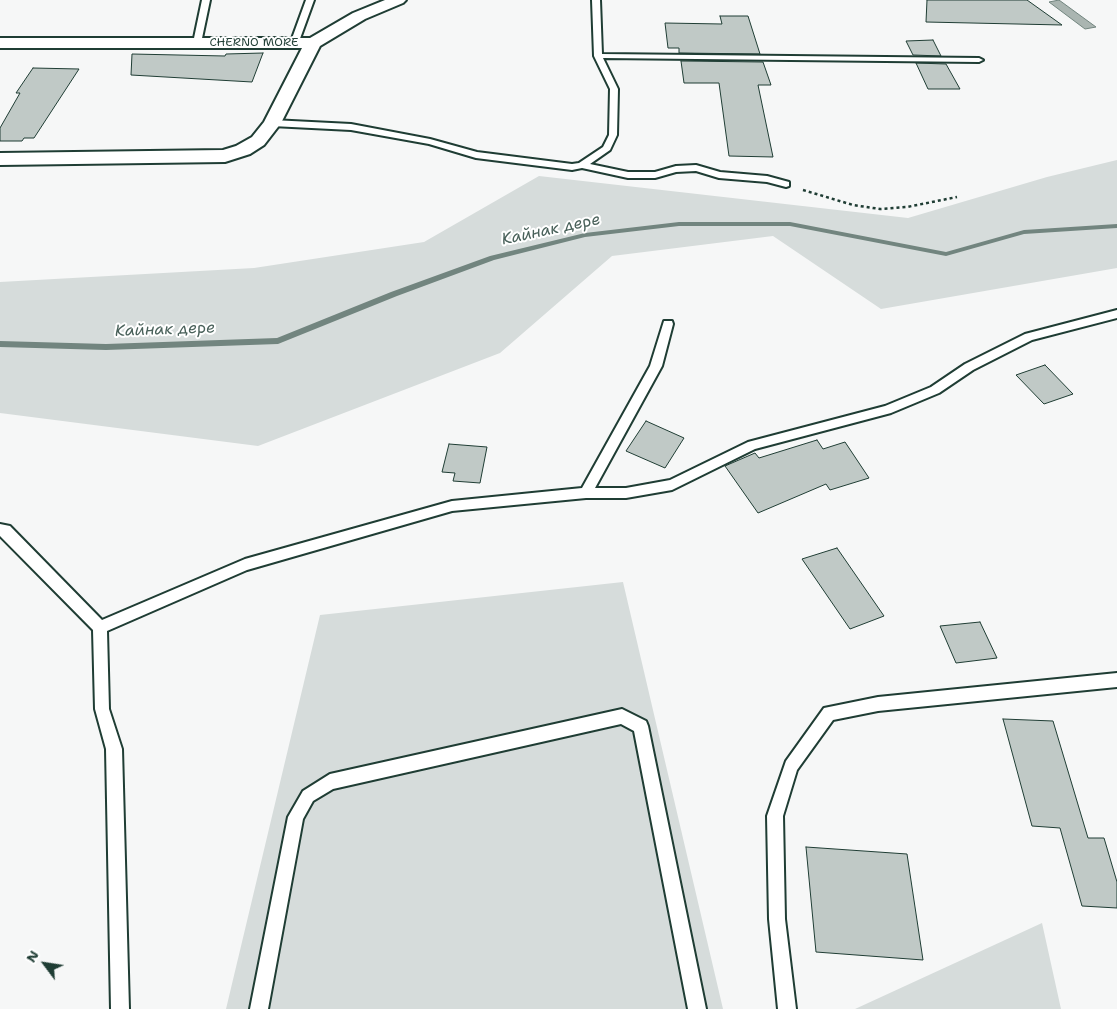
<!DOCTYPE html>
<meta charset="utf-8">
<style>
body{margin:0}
#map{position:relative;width:1117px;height:1009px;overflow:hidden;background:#f6f7f7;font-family:"Shantell Sans",sans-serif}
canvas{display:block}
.north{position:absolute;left:20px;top:939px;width:50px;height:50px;-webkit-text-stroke:4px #fff;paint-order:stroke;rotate:301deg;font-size:14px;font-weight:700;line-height:20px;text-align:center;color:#1f3d34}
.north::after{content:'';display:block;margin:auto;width:18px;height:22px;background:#1f3d34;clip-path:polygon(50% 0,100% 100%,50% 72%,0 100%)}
</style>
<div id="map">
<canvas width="1117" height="1009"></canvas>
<div class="north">N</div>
</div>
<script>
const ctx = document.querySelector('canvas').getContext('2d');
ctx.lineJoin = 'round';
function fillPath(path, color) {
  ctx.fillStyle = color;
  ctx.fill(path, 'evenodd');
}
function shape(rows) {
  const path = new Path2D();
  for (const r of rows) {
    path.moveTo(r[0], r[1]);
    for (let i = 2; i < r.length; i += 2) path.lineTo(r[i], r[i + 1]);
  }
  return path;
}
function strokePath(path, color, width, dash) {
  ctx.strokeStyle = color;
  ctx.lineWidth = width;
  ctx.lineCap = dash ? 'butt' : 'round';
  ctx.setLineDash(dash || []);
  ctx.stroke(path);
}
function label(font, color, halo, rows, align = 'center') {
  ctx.font = font + ' "Shantell Sans",sans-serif';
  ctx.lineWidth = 4;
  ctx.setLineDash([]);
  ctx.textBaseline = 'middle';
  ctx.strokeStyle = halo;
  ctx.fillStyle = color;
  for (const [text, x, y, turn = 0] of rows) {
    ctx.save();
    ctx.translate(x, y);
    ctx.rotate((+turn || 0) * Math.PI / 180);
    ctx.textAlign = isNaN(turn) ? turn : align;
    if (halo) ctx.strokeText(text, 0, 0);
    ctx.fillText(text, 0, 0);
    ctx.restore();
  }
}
const green = shape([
 [1117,160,1117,268,881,309,773,236,612,256,500,353,258,446,0,413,0,282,254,268,424,242,539,176,908,218,1047,177],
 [623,582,723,1009,226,1009,320,615],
 [1042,923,1061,1009,855,1009]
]);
const water = shape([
 [1059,0,1096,27,1085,29,1049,2,1059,0]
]);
const stream = shape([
 [679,222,790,222,946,252,1024,230,1117,224,1117,228,1024,234,946,256,790,226,679,226,585,237,494,260,397,296,278,344,106,350,0,347,0,341,106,344,277,338,391,292,490,256,585,233,679,222]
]);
const building = shape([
 [927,0,1027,0,1062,25,926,22,927,0],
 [720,16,748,16,760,54,679,53,679,48,668,48,665,23,722,24,720,16],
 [933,40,941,56,913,55,906,41,933,40],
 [263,53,252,82,131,75,132,54,225,56,226,54,263,53],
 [681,61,763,62,771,85,758,85,773,157,729,156,719,83,684,83,681,61],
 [916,63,946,64,960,89,928,89,916,63],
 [33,68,79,69,34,138,24,138,22,141,0,141,0,128,20,93,16,93,33,68],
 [1045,365,1073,394,1044,404,1016,375,1045,365],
 [646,421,684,438,665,468,626,451,646,421],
 [817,440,823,449,845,442,869,478,830,490,826,484,758,513,725,466,755,453,759,458,817,440],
 [449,444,487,447,480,483,453,481,455,473,442,472,449,444],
 [837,548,884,616,850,629,802,559,837,548],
 [980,622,997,658,956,663,940,626,980,622],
 [1003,719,1053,721,1088,838,1104,838,1117,882,1117,908,1082,906,1060,828,1032,826,1003,719],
 [806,847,907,854,923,960,816,952,806,847]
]);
const path = shape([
 [803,190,853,205,880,209,907,207,957,197]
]);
const service = shape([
 [202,0,210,0,201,43,197,45,193,43,202,0],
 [306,0,314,0,298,44,291,46,290,44,306,0],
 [592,0,600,0,602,54,979,58,983,60,979,62,603,58,618,89,617,135,610,150,590,164,628,172,655,172,676,166,696,165,720,172,767,176,789,182,789,186,786,187,767,182,719,178,696,171,676,172,655,178,628,178,582,168,572,170,476,158,429,144,351,130,272,126,268,123,272,120,351,124,430,139,477,152,572,164,579,163,603,147,609,135,610,89,594,56,592,0],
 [1117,310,1117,318,1032,340,973,370,939,393,891,413,755,449,672,490,626,498,586,498,452,511,247,570,107,631,109,709,122,749,129,1009,111,1009,106,749,95,709,93,630,0,536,0,524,10,526,102,620,245,559,452,501,582,488,650,366,664,321,672,321,673,324,662,366,595,488,626,488,670,480,748,442,885,406,931,387,965,364,1025,334,1117,310],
 [1117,673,1117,687,878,711,833,720,797,770,783,816,785,919,796,1009,778,1009,769,919,767,816,786,761,824,708,878,697,1117,673],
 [622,709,646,721,648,726,706,1009,688,1009,634,731,621,724,333,789,313,801,303,819,268,1009,250,1009,288,817,303,791,330,774,622,709]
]);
const minor = shape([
 [385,0,406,0,403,3,365,19,320,46,281,123,264,145,250,154,225,162,0,165,0,153,223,150,236,146,252,137,264,122,302,48,0,48,0,38,310,38,353,13,385,0]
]);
const farStreetnames = [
 ["CHERNO MORE",254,43]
];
const waterNames = [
 ["Кайнак дере",551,230,-12],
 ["Кайнак дере",165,330,-2]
];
fillPath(green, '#d6dcdb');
fillPath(water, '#aab5b1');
strokePath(water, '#72857f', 1);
fillPath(stream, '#72857f');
fillPath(building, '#c0c9c6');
strokePath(building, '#1f3d34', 1);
strokePath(service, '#1f3d34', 4);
strokePath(minor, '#1f3d34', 4);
strokePath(path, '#1f3d34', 2.5, [3, 3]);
fillPath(service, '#fff');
fillPath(minor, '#fff');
label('12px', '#1f3d34', '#fff', farStreetnames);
label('italic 16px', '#49615a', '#fff', waterNames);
</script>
